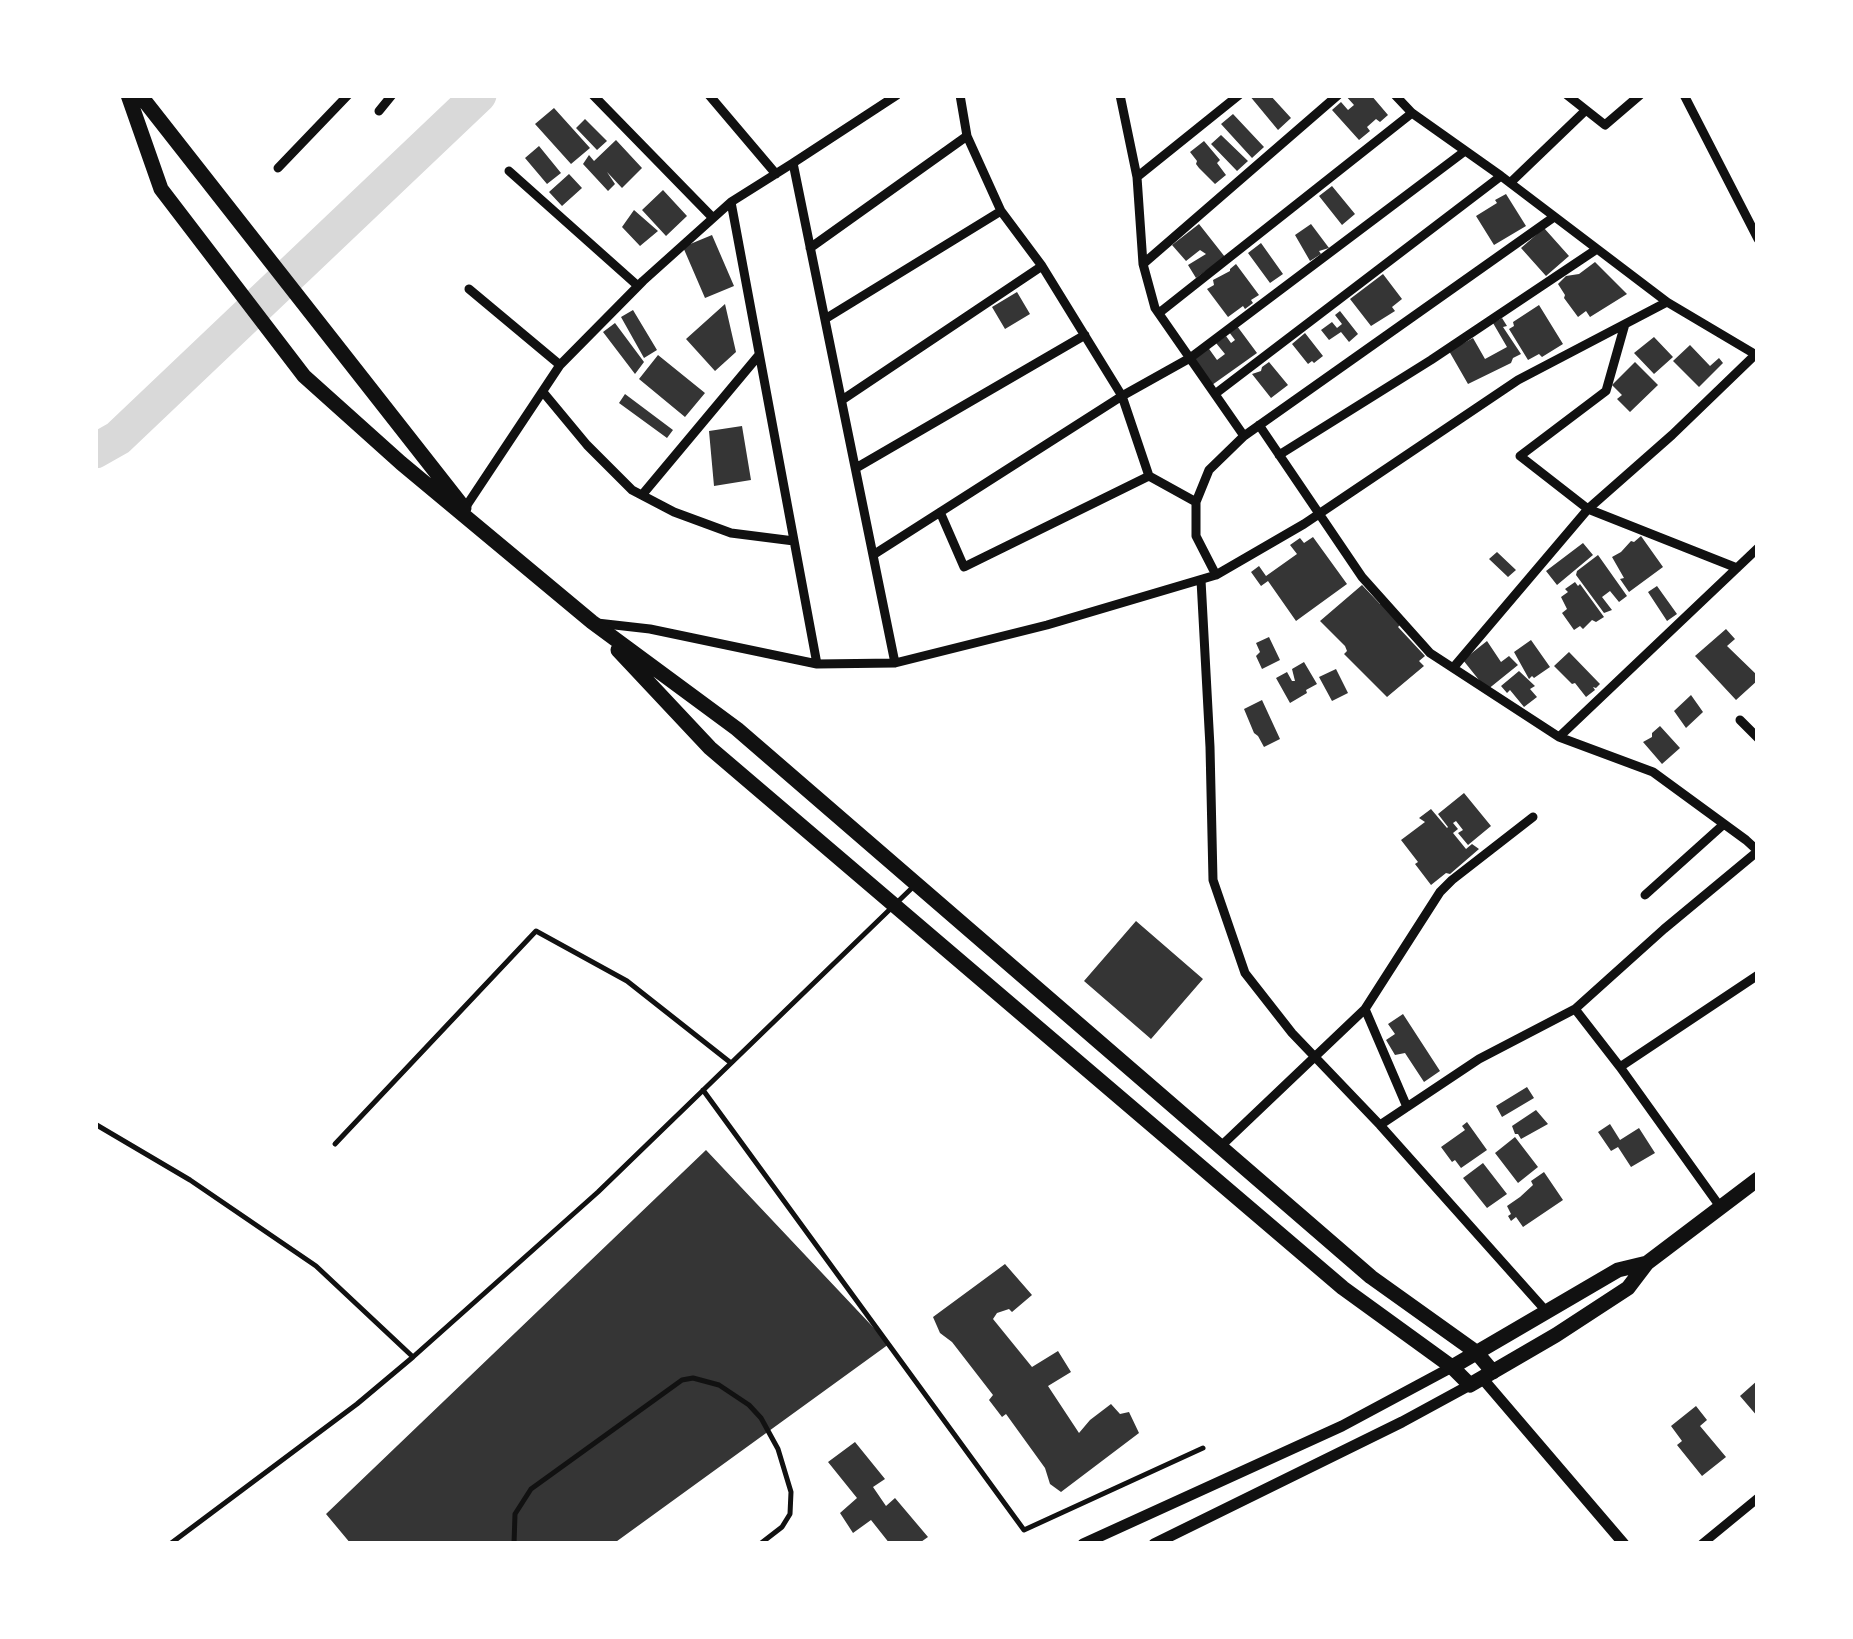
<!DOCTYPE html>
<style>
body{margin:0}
#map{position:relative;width:1853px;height:1639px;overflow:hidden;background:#fff;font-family:Quicksand,sans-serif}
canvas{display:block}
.frame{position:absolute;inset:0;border:98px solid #fff;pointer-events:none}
</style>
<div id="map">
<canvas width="1853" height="1639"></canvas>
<div class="frame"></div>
</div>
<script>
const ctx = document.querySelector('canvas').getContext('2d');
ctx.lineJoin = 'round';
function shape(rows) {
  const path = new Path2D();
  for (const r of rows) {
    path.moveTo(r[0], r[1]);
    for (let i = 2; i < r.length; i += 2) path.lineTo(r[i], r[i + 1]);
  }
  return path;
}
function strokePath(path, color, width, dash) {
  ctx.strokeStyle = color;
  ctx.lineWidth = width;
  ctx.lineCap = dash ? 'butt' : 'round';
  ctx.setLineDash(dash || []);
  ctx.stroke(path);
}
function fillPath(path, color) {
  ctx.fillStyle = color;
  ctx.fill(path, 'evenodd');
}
const river = shape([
 [95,451,118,438,479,95]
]);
const building = shape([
 [1249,95,1270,95,1291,118,1278,130],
 [1345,95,1371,95,1388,115,1380,122,1376,119,1367,127,1370,131,1359,140,1332,110,1341,102,1348,110,1354,105],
 [554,108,590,148,571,164,535,124],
 [1233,114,1264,147,1252,158,1221,124],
 [585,119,607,141,597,150,576,128],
 [1221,135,1248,161,1237,171,1211,144],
 [616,140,642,168,622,188,607,172,615,184,608,191,583,164,589,155,594,161],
 [1204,141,1220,160,1217,163,1226,175,1215,184,1199,168,1196,164,1197,161,1190,152],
 [539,146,561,173,547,184,525,158],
 [569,174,582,188,562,206,549,192],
 [1332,186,1355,214,1342,225,1319,196],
 [663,190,687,216,666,236,642,210],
 [1506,194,1526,226,1494,245,1476,216,1497,203,1495,200],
 [634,210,658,231,640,246,622,227],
 [1199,224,1225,257,1196,278,1188,265,1206,254,1200,250,1186,261,1172,245],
 [1311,224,1329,248,1319,251,1321,254,1310,261,1295,235],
 [1544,228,1569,256,1546,276,1521,248],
 [712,235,734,286,705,298,683,247],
 [1261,243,1283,274,1270,283,1248,253],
 [1595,262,1627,294,1590,317,1586,311,1578,317,1564,298,1565,295,1558,284,1566,276,1579,274],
 [1236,264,1259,295,1251,300,1253,303,1245,309,1243,306,1228,317,1207,289,1214,285,1213,280,1230,271,1230,269],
 [1383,274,1402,299,1392,307,1395,311,1371,326,1350,299],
 [1017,292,1030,314,1005,329,992,307],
 [725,304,736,352,715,371,686,339],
 [1539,305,1563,344,1542,357,1539,354,1528,360,1509,329,1514,326,1513,322],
 [633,310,657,350,644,358,621,317],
 [1340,311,1358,334,1349,342,1341,332,1329,340,1321,330,1332,322,1337,328,1342,324,1335,315],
 [1502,318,1507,326,1503,327,1521,354,1513,358,1511,363,1468,384,1449,351,1473,338,1485,359,1507,347,1493,323],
 [615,323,644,362,635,374,603,332],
 [1237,326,1257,353,1212,385,1192,357,1207,346,1217,360,1225,354,1216,343,1226,336,1231,343,1235,340,1229,332],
 [1305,333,1323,356,1314,363,1312,361,1308,364,1292,344],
 [1654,337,1673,357,1654,374,1634,353],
 [1690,345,1710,366,1719,358,1723,363,1699,387,1673,361],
 [658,355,705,393,685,417,639,379],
 [1269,362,1288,385,1271,398,1252,374,1261,371,1262,367],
 [1635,362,1658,385,1630,412,1617,399,1622,395,1612,385],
 [625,394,673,430,667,438,619,403],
 [742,426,751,480,714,486,709,431],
 [1641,536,1663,567,1629,592,1620,579,1624,578,1612,557,1621,552,1631,541,1634,542],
 [1313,537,1347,584,1296,621,1268,581,1261,586,1251,572,1259,566,1266,576,1297,554,1290,545,1300,538,1304,543],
 [1583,543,1593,555,1557,585,1546,571],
 [1497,552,1516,570,1508,577,1489,559],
 [1598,555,1627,596,1619,602,1610,591,1602,597,1612,610,1604,613,1576,575,1577,571],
 [1575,582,1578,586,1580,584,1604,617,1596,622,1592,620,1583,629,1580,626,1574,630,1562,613,1567,609,1561,597,1568,592,1565,589],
 [1362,585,1380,604,1382,602,1402,623,1398,627,1425,656,1419,661,1424,666,1387,697,1344,654,1347,651,1345,646,1320,621],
 [1657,586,1677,614,1667,621,1648,592],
 [1726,629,1735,639,1727,646,1758,676,1758,680,1736,700,1695,656],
 [1269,637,1280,660,1262,669,1256,656,1260,652,1256,643],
 [1531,640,1550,667,1534,678,1532,676,1529,679,1514,652],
 [1487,641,1501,662,1509,656,1518,665,1487,690,1463,660],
 [1569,652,1600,684,1596,688,1593,687,1595,690,1586,697,1575,683,1572,684,1554,666],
 [1304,662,1317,684,1306,690,1307,693,1290,703,1276,678,1287,672,1292,681,1295,681,1292,669],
 [1336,669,1348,693,1332,701,1319,677],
 [1519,671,1535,686,1530,689,1537,697,1524,707,1510,690,1507,693,1501,686],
 [1691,695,1703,712,1686,728,1674,711],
 [1262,700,1280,739,1264,747,1258,736,1254,733,1244,709],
 [1660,726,1680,748,1662,764,1643,742,1652,737,1652,733],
 [1464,793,1491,826,1468,845,1458,833,1463,830,1456,821,1453,823,1458,829,1453,833,1466,849,1472,844,1479,849,1450,874,1446,873,1431,885,1415,864,1418,862,1401,840,1425,822,1419,818,1431,809,1447,828,1448,827,1438,814],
 [1136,921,1203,979,1151,1039,1084,981],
 [1403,1014,1440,1071,1424,1082,1405,1053,1395,1055,1386,1040,1395,1034,1388,1024],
 [1527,1087,1534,1098,1502,1117,1496,1106],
 [1536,1110,1548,1124,1521,1139,1518,1134,1515,1134,1512,1126],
 [1467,1122,1487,1150,1461,1168,1455,1160,1452,1162,1441,1147,1465,1130,1462,1126],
 [1610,1124,1620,1140,1639,1128,1655,1153,1631,1167,1618,1147,1611,1151,1598,1132],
 [1515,1137,1538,1167,1518,1183,1495,1153],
 [706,1150,889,1344,613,1544,351,1544,326,1514],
 [1483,1163,1507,1194,1487,1208,1463,1178],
 [1544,1172,1563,1200,1523,1227,1516,1217,1511,1221,1508,1216,1511,1214,1507,1206,1520,1197,1533,1185,1531,1181],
 [1005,1264,1032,1295,1012,1312,1009,1309,997,1313,993,1319,1032,1367,1058,1351,1071,1372,1048,1386,1079,1433,1090,1420,1111,1404,1120,1414,1129,1412,1139,1433,1061,1492,1050,1484,1045,1468,1006,1414,1002,1417,989,1400,993,1395,952,1342,940,1333,933,1317],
 [1758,1380,1758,1417,1740,1396],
 [1696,1406,1707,1420,1700,1426,1726,1457,1702,1476,1677,1445,1682,1441,1671,1426],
 [855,1442,885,1479,873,1487,886,1506,895,1498,928,1537,918,1544,890,1544,871,1520,853,1533,840,1513,857,1498,828,1462]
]);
const service = shape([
 [703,1090,1024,1530,1203,1448],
 [95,1124,190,1180,316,1266,413,1357],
 [335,1144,536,931,627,981,731,1063],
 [170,1544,357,1404,413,1357,598,1192,914,886],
 [514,1544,515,1514,531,1489,682,1380,693,1378,719,1385,749,1405,761,1418,778,1449,791,1492,790,1514,782,1527,760,1544]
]);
const minor = shape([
 [593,95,713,218],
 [709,95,776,174],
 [960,95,967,136,1001,211,1042,266,1122,396,1149,476,1196,502],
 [1120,95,1137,177,1143,264,1155,308,1244,436],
 [1395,95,1412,113,1501,176,1667,302,1758,356],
 [1567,95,1605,125,1640,95],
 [1684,95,1758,239],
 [379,111,392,95],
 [278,168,348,95],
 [509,171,638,286],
 [1137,177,1239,95],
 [1510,183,1586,110],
 [731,202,817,664],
 [810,248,967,136],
 [1143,264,1338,95],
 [469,289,560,365],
 [1159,313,1412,113],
 [825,319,1001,211],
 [1625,324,1606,391,1520,456,1588,509,1737,568],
 [543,392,587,445,632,490,674,512,731,533,794,541],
 [1215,394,1501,176],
 [842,400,1042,266],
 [1259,425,1362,577,1430,653,1559,737,1653,772,1746,840,1758,851],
 [1279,455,1431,360,1597,249],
 [856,468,1085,335],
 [642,495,759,355],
 [465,508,560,365,643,281,731,202,793,163],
 [940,512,964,567,1149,476],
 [873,555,1122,396,1190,358,1465,151],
 [1216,575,1196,536,1196,502,1209,470,1244,436,1554,217],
 [1201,580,1210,747,1213,880,1245,973,1292,1033,1380,1125,1546,1311],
 [597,623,650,629,817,664,895,663,1047,625,1216,575,1304,524,1518,380,1667,302],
 [895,663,793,163,897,95],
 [1453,668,1588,509,1672,435,1756,354],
 [1740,720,1758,738],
 [1559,737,1758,548],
 [1645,895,1724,824],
 [1365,1009,1407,1107],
 [1575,1009,1620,1067,1721,1208],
 [1620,1067,1758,975],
 [1380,1125,1479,1059,1575,1009,1664,929,1758,851],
 [1220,1147,1365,1009,1440,892,1452,880,1533,817],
 [1702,1544,1758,1498]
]);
const tertiary = shape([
 [1482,1378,1624,1544],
 [1083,1544,1342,1426,1452,1367],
 [1154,1544,1402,1422,1470,1385]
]);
const primary = shape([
 [128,95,161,189,304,376,401,463,592,622,737,729,1371,1277,1476,1352,1493,1372],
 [140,95,464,508],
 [618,650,710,748,1343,1288,1452,1367,1470,1385,1556,1335,1628,1288,1647,1263,1758,1179],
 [1452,1367,1618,1270,1647,1263]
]);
strokePath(river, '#d9d9d9', 35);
fillPath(building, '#353535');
strokePath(service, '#111', 5);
strokePath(minor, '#111', 9);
strokePath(tertiary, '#111', 11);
strokePath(primary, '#111', 15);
</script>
